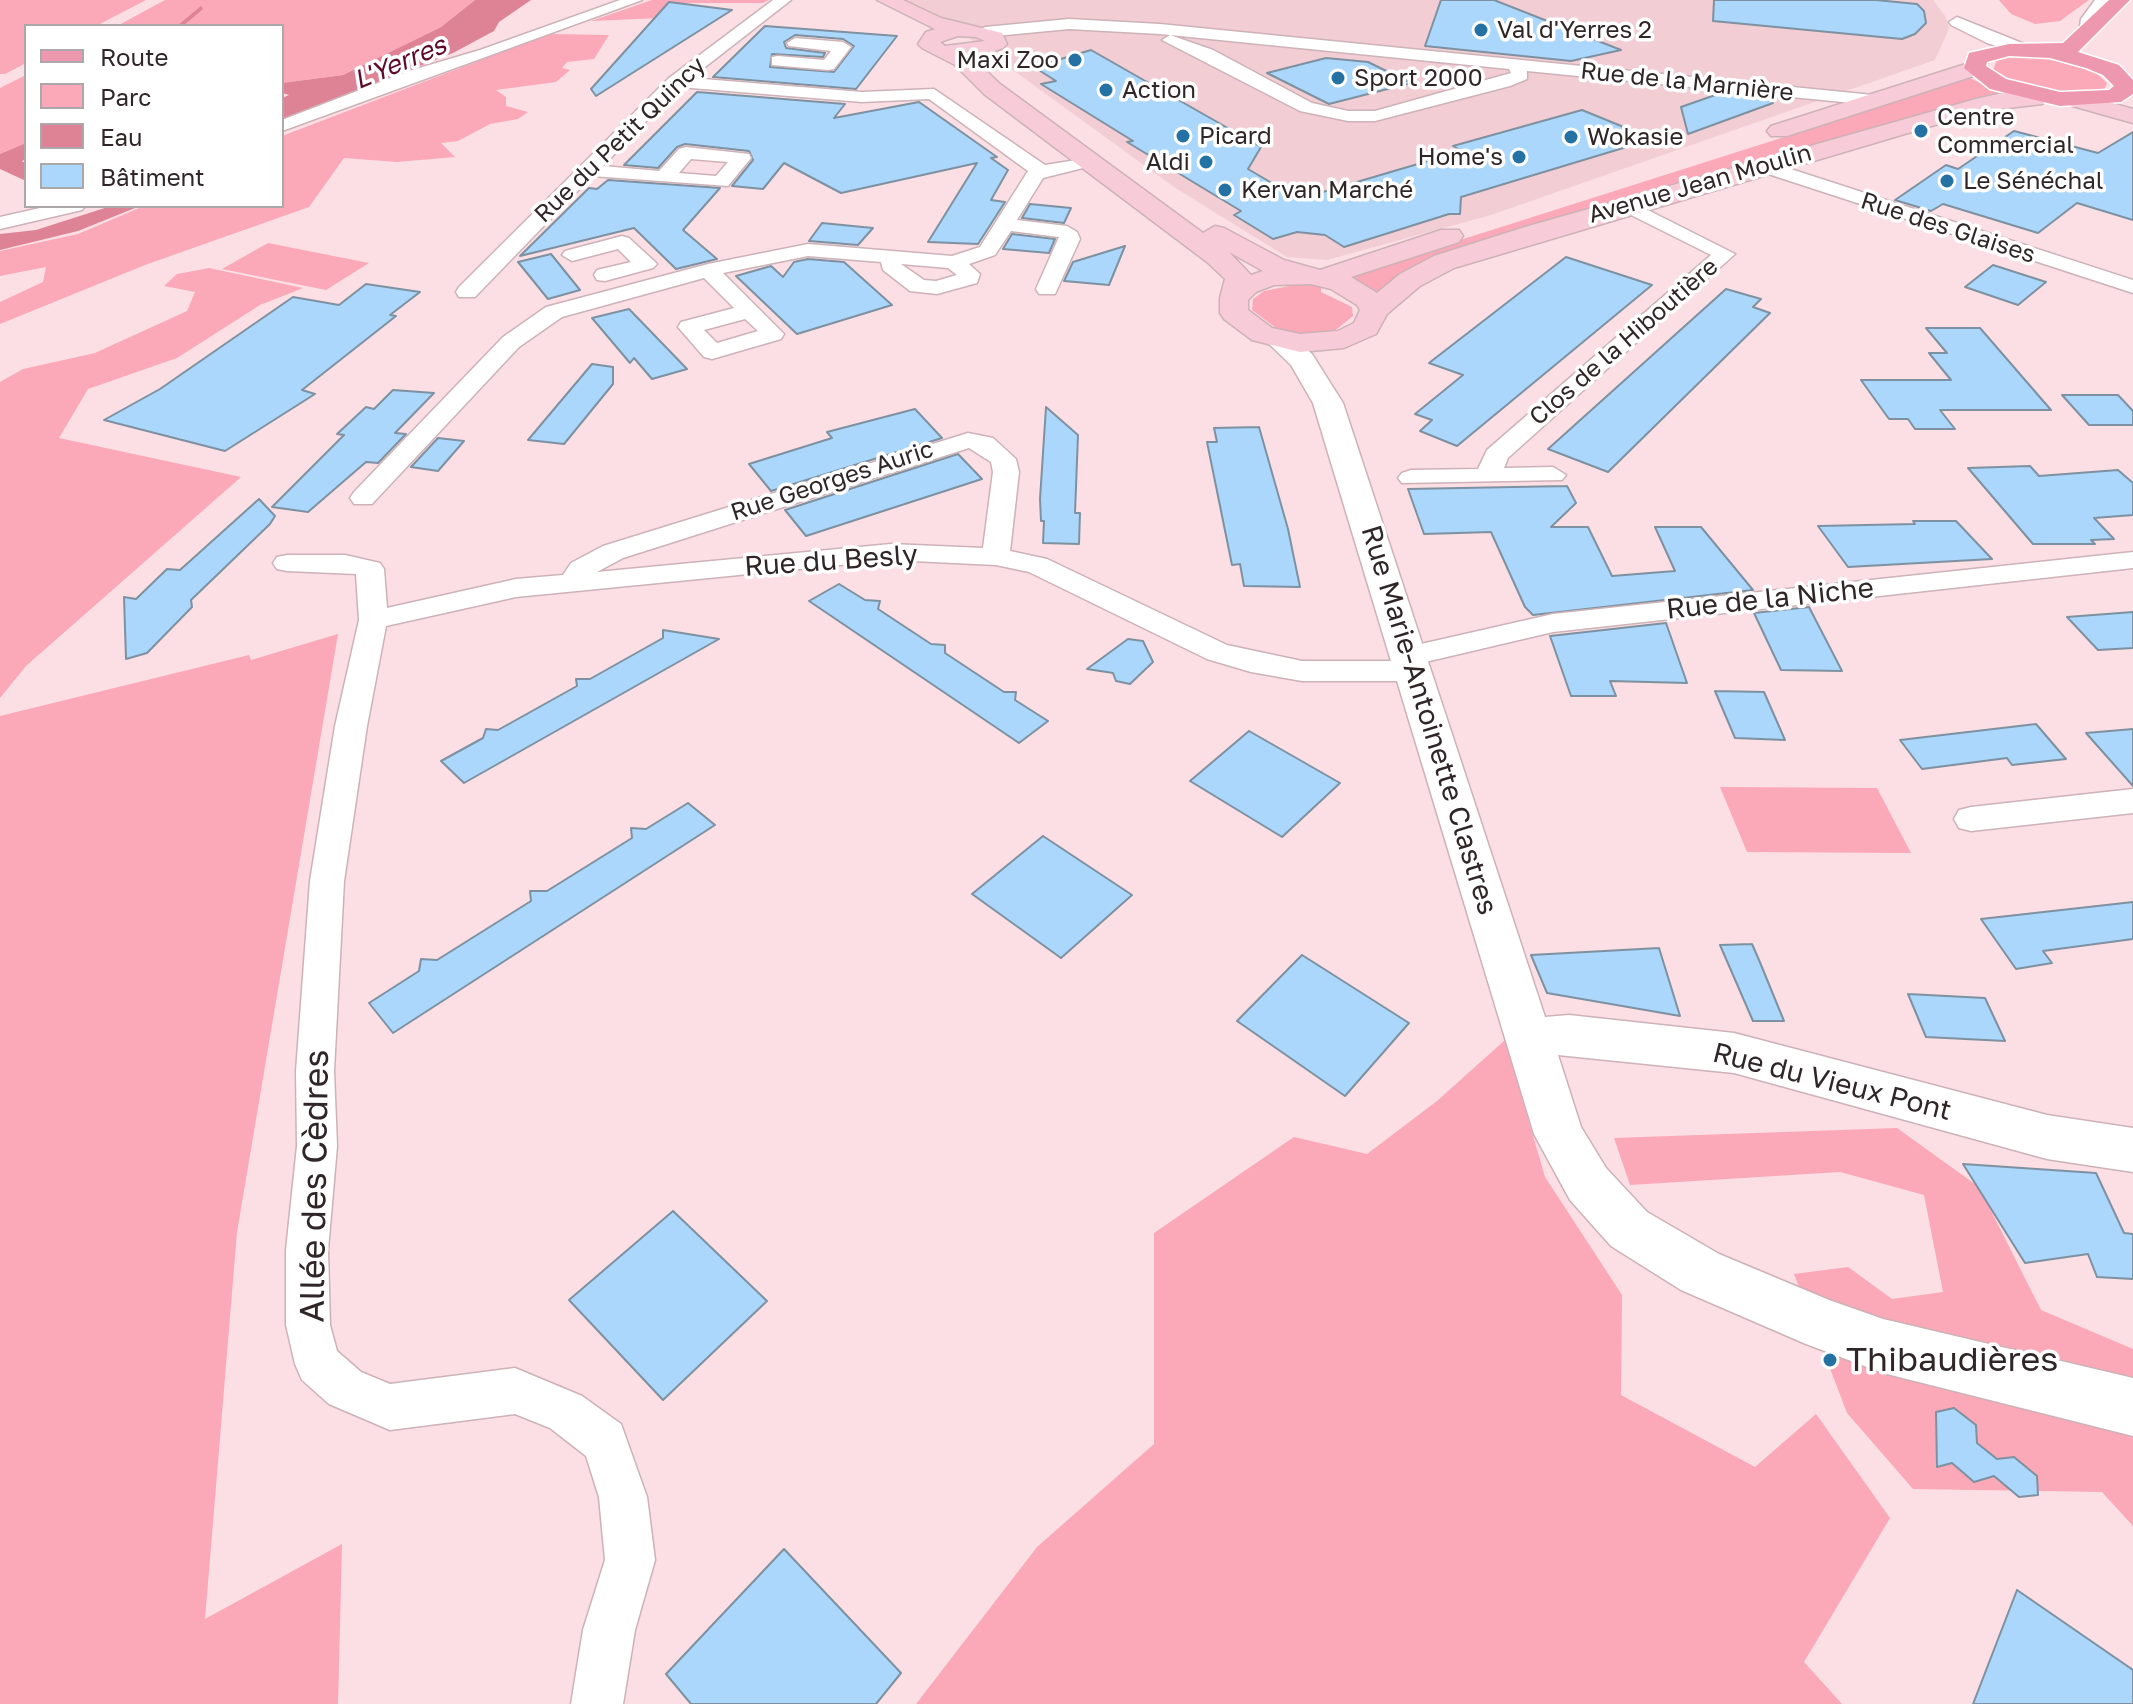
<!DOCTYPE html>
<meta charset="utf-8">
<style>
body{margin:0}
#map{position:relative;width:2133px;height:1704px;overflow:hidden;background:#fbdfe4;font-family:"Golos Text",sans-serif}
canvas{display:block}
.legend{position:absolute;left:24px;top:24px;width:260px;height:184px;box-sizing:border-box;background:#fff;border:2px solid #aca8a9;margin:0;padding:10px 14px;list-style:none;font-size:24px;color:#302628}
.legend li{display:flex;align-items:center;gap:16px;height:40px}
.legend b{width:40px;border:2px solid #aca8a9}
</style>
<div id="map">
<canvas width="2133" height="1704"></canvas>
<ul class="legend">
<li><b style="height:10px;background:#ee98b0"></b>Route</li>
<li><b style="height:22px;background:#fba8b8"></b>Parc</li>
<li><b style="height:22px;background:#de8396"></b>Eau</li>
<li><b style="height:22px;background:#aad7fb"></b>Bâtiment</li>
</ul>
</div>
<script>
const ctx = document.querySelector('canvas').getContext('2d');
ctx.lineJoin = 'round';
function fillPath(path, color) {
  ctx.fillStyle = color;
  ctx.fill(path, 'evenodd');
}
function shape(rows) {
  const path = new Path2D();
  for (const r of rows) {
    path.moveTo(r[0], r[1]);
    for (let i = 2; i < r.length; i += 2) path.lineTo(r[i], r[i + 1]);
  }
  return path;
}
function strokePath(path, color, width, dash) {
  ctx.strokeStyle = color;
  ctx.lineWidth = width;
  ctx.lineCap = dash ? 'butt' : 'round';
  ctx.setLineDash(dash || []);
  ctx.stroke(path);
}
function label(font, color, halo, rows, align = 'center') {
  ctx.font = font + ' "Golos Text",sans-serif';
  ctx.lineWidth = 7;
  ctx.setLineDash([]);
  ctx.textBaseline = 'middle';
  ctx.strokeStyle = halo;
  ctx.fillStyle = color;
  for (const [text, x, y, turn = 0] of rows) {
    ctx.save();
    ctx.translate(x, y);
    ctx.rotate((+turn || 0) * Math.PI / 180);
    ctx.textAlign = isNaN(turn) ? turn : align;
    if (halo) ctx.strokeText(text, 0, 0);
    ctx.fillText(text, 0, 0);
    ctx.restore();
  }
}
const built = shape([
 [900,0,1933,0,1946,17,1949,29,1935,60,1491,215,1327,260,1287,257,1174,187,944,20]
]);
const green = shape([
 [0,0,146,0,96,26,26,26,26,63,5,74,0,74],
 [165,0,475,0,441,27,343,75,282,83,282,26,117,26],
 [652,0,769,0,763,3,682,3,661,18,591,21],
 [1999,0,2089,0,2060,21,2035,24,2011,14],
 [549,34,609,35,594,59,567,62,562,68,570,70,556,82,496,90,506,97,506,106,528,112,518,119,490,124,458,141,441,143,455,157,397,162,344,158,309,207,145,265,0,324,0,302,43,282,46,267,0,276,0,251,78,234,144,206,282,206,282,136],
 [2020,56,2058,59,2092,69,2107,83,2105,88,2095,92,2063,94,2026,88,1993,70,1997,60],
 [26,75,26,143,0,154,0,88],
 [1970,78,2004,94,1629,198,1400,277,1376,292,1347,276],
 [268,243,369,263,326,290,222,269],
 [209,268,303,288,260,305,177,358,88,389,59,438,241,477,26,666,0,698,0,382,23,369,95,353,187,311,195,292,164,286,177,274],
 [1305,283,1321,287,1321,292,1352,307,1353,316,1332,333,1298,336,1280,331,1252,310,1253,299,1264,291],
 [338,634,237,1232,205,1619,342,1544,338,1704,0,1704,0,716,249,655,251,660],
 [1720,787,1877,788,1911,853,1747,852],
 [1505,1040,1545,1177,1622,1295,1621,1395,1755,1467,1816,1414,1890,1518,1804,1662,1842,1704,916,1704,1037,1547,1154,1444,1154,1233,1294,1137,1367,1154,1437,1101],
 [1897,1128,1979,1187,2041,1310,2133,1349,2133,1526,2102,1492,1913,1489,1847,1413,1794,1274,1848,1267,1892,1299,1943,1292,1924,1195,1840,1172,1630,1185,1614,1138]
]);
const water = shape([
 [475,0,531,0,499,22,494,31,453,53,282,120,282,98,289,95,282,93,282,83,343,75,441,27],
 [26,143,26,159,22,161,26,164,26,181,0,169,0,154],
 [111,206,140,206,78,231,0,250,0,234,36,230]
]);
const stream = shape([
 [201,6,203,9,183,26,177,26,201,6]
]);
const building = shape([
 [1441,0,1494,0,1621,50,1571,61,1425,46,1441,0],
 [1714,0,1876,0,1917,4,1924,11,1926,23,1915,34,1902,39,1713,21,1714,0],
 [669,2,732,10,596,96,591,89,669,2],
 [765,26,897,36,856,89,713,77,765,26],
 [795,35,843,39,854,46,834,72,770,67,772,54,823,57,825,53,786,48,784,42,795,35],
 [1091,50,1261,147,1248,169,1299,199,1462,151,1453,146,1582,110,1653,139,1461,197,1460,214,1449,214,1344,247,1325,235,1297,232,1273,239,1234,215,1241,211,1127,142,1133,141,1041,84,1056,81,1034,67,1091,50],
 [1326,58,1368,62,1411,83,1329,104,1267,73,1326,58],
 [697,92,845,104,834,118,919,102,997,157,991,158,1008,170,991,200,1005,202,978,244,928,242,977,163,841,193,784,163,763,189,732,186,753,160,749,151,685,144,677,147,658,168,624,165,697,92],
 [1721,93,1771,98,1773,103,1688,134,1681,107,1721,93],
 [2014,131,2098,153,2133,132,2133,220,2077,203,2038,233,1943,204,1931,211,1895,200,1946,165,1958,169,2014,131],
 [608,180,720,188,683,230,717,259,676,269,634,228,520,256,589,188,597,189,608,180],
 [1030,204,1071,208,1064,223,1022,218,1030,204],
 [822,223,873,228,858,245,809,241,822,223],
 [1012,234,1055,239,1049,253,1003,249,1012,234],
 [1125,246,1109,285,1064,281,1073,262,1125,246],
 [551,254,580,290,548,299,518,262,551,254],
 [1566,257,1652,285,1457,446,1420,431,1432,420,1415,414,1463,375,1429,363,1566,257],
 [808,259,844,262,892,305,797,334,736,276,771,266,783,277,794,262,808,259],
 [1993,265,2046,282,2018,305,1965,287,1993,265],
 [366,284,420,292,390,315,396,316,302,390,315,394,225,451,104,420,160,389,293,297,339,305,366,284],
 [1726,289,1761,299,1753,307,1770,313,1608,472,1548,449,1726,289],
 [629,309,687,369,652,379,634,358,630,363,592,318,629,309],
 [1926,328,1980,328,2051,410,1940,410,1955,429,1915,429,1908,419,1889,419,1861,380,1951,380,1929,353,1947,353,1926,328],
 [592,364,613,367,613,384,564,444,528,440,592,364],
 [393,390,434,393,395,433,406,434,378,463,366,462,308,512,272,507,344,435,337,434,366,407,374,409,393,390],
 [2062,395,2118,395,2133,411,2133,425,2089,425,2062,395],
 [1046,407,1078,435,1075,513,1080,513,1079,544,1043,543,1044,521,1041,521,1040,499,1046,407],
 [915,409,942,438,771,491,749,464,832,438,827,432,915,409],
 [1259,427,1288,529,1300,587,1244,586,1240,564,1232,565,1207,442,1217,442,1214,428,1259,427],
 [438,438,464,441,438,471,411,467,438,438],
 [958,454,982,479,806,536,785,510,958,454],
 [2030,466,2039,476,2118,470,2133,483,2133,515,2094,518,2114,539,2091,540,2095,544,2033,544,1968,468,2030,466],
 [1567,486,1576,503,1551,527,1588,527,1612,576,1675,571,1655,527,1701,527,1753,590,1533,615,1525,607,1491,532,1424,534,1408,489,1567,486],
 [259,499,275,516,270,524,191,600,192,607,147,653,126,659,124,597,136,599,167,569,180,570,259,499],
 [1913,521,1956,521,1992,559,1848,567,1818,526,1915,524,1913,521],
 [839,584,865,600,880,601,878,609,931,644,945,645,945,653,1004,692,1016,692,1015,700,1048,721,1019,743,809,601,839,584],
 [1809,607,1842,671,1781,670,1754,613,1809,607],
 [2133,612,2133,648,2098,650,2067,617,2133,612],
 [1666,623,1687,683,1610,681,1616,696,1571,696,1550,636,1666,623],
 [663,630,719,639,464,783,441,761,483,738,486,729,498,730,577,686,576,679,590,679,663,638,663,630],
 [1128,639,1143,641,1153,662,1130,684,1116,681,1113,673,1087,669,1128,639],
 [1715,691,1764,692,1785,740,1735,738,1715,691],
 [2036,724,2066,759,2012,765,2007,758,1922,769,1900,740,2036,724],
 [2133,729,2133,786,2086,733,2133,729],
 [1249,731,1340,783,1282,837,1190,781,1249,731],
 [688,803,715,825,393,1033,369,1003,419,971,421,959,437,960,531,901,530,891,547,891,632,838,631,828,646,829,688,803],
 [1043,836,1132,895,1061,958,972,894,1043,836],
 [2133,902,2133,939,2043,951,2052,963,2016,969,1981,919,2133,902],
 [1752,944,1759,960,1784,1021,1753,1021,1720,945,1752,944],
 [1659,948,1680,1016,1547,993,1531,955,1659,948],
 [1302,955,1409,1023,1345,1096,1237,1021,1302,955],
 [1908,994,1985,998,2005,1041,1926,1037,1908,994],
 [1963,1164,2096,1173,2124,1233,2133,1234,2133,1279,2097,1277,2088,1254,2025,1263,1963,1164],
 [673,1211,767,1301,663,1400,569,1300,673,1211],
 [1954,1408,1976,1425,1977,1443,1997,1459,2014,1457,2037,1476,2038,1495,2019,1497,1994,1476,1974,1482,1952,1463,1937,1467,1936,1412,1954,1408],
 [784,1549,901,1673,876,1704,691,1704,666,1674,784,1549],
 [2017,1590,2133,1670,2133,1704,1973,1704,2017,1590]
]);
const minor = shape([
 [620,0,642,0,282,131,282,120,409,71,480,50,620,0],
 [773,0,791,0,691,78,862,92,934,89,1045,165,1095,157,1095,165,1043,178,1017,220,1067,226,1077,232,1080,239,1055,294,1039,294,1036,289,1059,237,1011,231,995,255,969,264,980,274,977,283,937,294,910,291,883,270,881,262,808,256,723,273,784,334,781,339,712,359,704,357,678,327,681,322,734,308,704,278,562,317,519,347,372,504,354,504,350,498,354,492,503,337,546,307,708,264,808,244,952,256,980,247,1028,171,929,99,862,102,679,87,603,166,659,171,679,149,686,147,749,154,751,158,728,186,592,176,475,297,459,297,456,292,459,287,669,78,773,0],
 [691,159,728,162,716,176,679,173,691,159],
 [901,264,948,268,957,275,936,281,924,280,901,264],
 [745,319,758,331,717,343,704,330,745,319],
 [2095,0,2111,0,2097,19,2090,40,2078,40,2081,19,2095,0],
 [1957,17,2032,47,2034,50,2026,55,1987,43,1951,25,1949,22,1957,17],
 [1069,19,1160,24,1873,95,1882,100,1873,105,1527,71,1527,79,1510,86,1375,121,1348,121,1300,111,1162,40,1170,35,1213,50,1312,103,1348,111,1375,111,1511,73,1509,69,1160,34,1069,29,985,37,977,32,985,27,1069,19],
 [795,38,843,42,851,47,834,69,828,70,772,65,772,57,778,56,824,60,831,51,789,46,787,43,795,38],
 [1763,160,2133,280,2133,293,1756,170,1756,162,1763,160],
 [1628,200,1735,254,1508,458,1504,468,1553,467,1566,475,1562,480,1402,483,1398,478,1402,473,1411,470,1478,469,1487,450,1711,255,1621,210,1618,206,1621,202,1628,200],
 [49,206,85,206,82,210,0,229,0,217,49,206],
 [622,236,629,238,653,260,657,264,653,268,605,281,597,280,594,275,597,270,631,262,618,249,572,261,562,255,565,251,622,236],
 [968,433,993,438,1016,459,1019,472,1010,551,1047,559,1227,645,1302,661,1398,661,1395,656,1399,649,1553,614,2133,552,2133,568,1553,632,1421,663,1429,671,1425,678,1414,681,1302,681,1251,672,1207,659,1029,572,996,565,891,560,516,597,386,626,367,726,344,881,334,1071,337,1146,328,1250,330,1325,337,1351,361,1372,390,1384,515,1368,582,1396,621,1424,647,1497,655,1560,635,1630,623,1704,571,1704,583,1630,605,1560,599,1497,586,1456,550,1428,515,1414,390,1430,329,1404,302,1380,295,1364,286,1325,286,1250,297,1146,296,1071,310,881,335,726,359,620,356,574,287,571,277,569,273,563,277,557,287,555,345,555,380,563,384,569,387,608,516,579,563,575,571,563,603,546,968,433],
 [969,448,991,462,993,472,983,548,891,544,597,572,623,558,969,448],
 [2133,789,2133,813,1971,831,1959,828,1954,819,1959,810,1971,807,2133,789]
]);
const tertiary = shape([
 [1278,331,1288,333,1312,354,1343,403,1545,1017,1569,1015,1734,1033,2047,1115,2133,1128,2133,1172,2047,1159,1734,1073,1558,1055,1581,1127,1606,1168,1647,1212,1719,1254,1829,1300,1883,1319,2133,1378,2133,1436,1883,1373,1806,1344,1681,1290,1611,1246,1570,1200,1534,1134,1313,403,1291,365,1264,339,1268,333,1278,331]
]);
const secondary = shape([
 [877,0,903,0,941,18,1002,33,1007,44,1003,48,973,58,1000,84,1203,233,1215,226,1224,228,1284,260,1320,270,1441,230,1459,230,1463,236,1459,242,1351,277,1377,293,1400,274,1434,256,1525,227,1976,99,2006,92,2042,90,2053,97,2042,104,1982,111,1454,268,1420,286,1387,314,1376,334,1344,348,1300,352,1252,340,1224,319,1220,313,1220,298,1225,279,1207,262,984,94,955,65,922,48,918,44,926,32,935,29,877,0],
 [958,36,976,37,985,41,945,46,940,42,958,36],
 [1229,252,1263,271,1251,275,1229,252],
 [1311,284,1331,289,1357,305,1360,310,1354,323,1338,331,1300,334,1272,328,1248,310,1248,300,1256,292,1274,285,1311,284],
 [1975,61,1986,68,1983,73,1787,136,1771,136,1767,131,1771,126,1975,61],
 [2077,93,2133,109,2133,123,2069,105,2066,100,2077,93]
]);
const primary = shape([
 [2109,0,2130,0,2078,52,2119,65,2133,80,2133,94,2121,102,2060,106,1990,89,1964,68,1969,53,2009,44,2063,43,2109,0],
 [2009,56,2050,58,2086,68,2103,75,2114,86,2109,90,2060,92,2006,79,1986,66,1987,62,2009,56]
]);
const markers = [
 [1481,30,8,"#2471a3"],
 [1075,60,8,"#2471a3"],
 [1338,78,8,"#2471a3"],
 [1106,90,8,"#2471a3"],
 [1921,131,8,"#2471a3"],
 [1183,136,8,"#2471a3"],
 [1571,137,8,"#2471a3"],
 [1519,157,8,"#2471a3"],
 [1206,162,8,"#2471a3"],
 [1947,181,8,"#2471a3"],
 [1225,190,8,"#2471a3"],
 [1830,1360,8,"#2471a3"]
];
const farPoinames = [
 ["Val d'Yerres 2",1497,30],
 ["Maxi Zoo",1059,60,"right"],
 ["Sport 2000",1354,78],
 ["Action",1122,90],
 ["Centre",1937,117],
 ["Commercial",1937,145],
 ["Picard",1199,136],
 ["Wokasie",1587,137],
 ["Home's",1503,157,"right"],
 ["Aldi",1190,162,"right"],
 ["Le Sénéchal",1963,181],
 ["Kervan Marché",1241,190]
];
const farStreetnames = [
 ["Rue de la Marnière",1687,82,6],
 ["Rue du Petit Quincy",620,140,-44],
 ["Avenue Jean Moulin",1700,184,-16],
 ["Rue des Glaises",1948,228,18],
 ["Clos de la Hiboutière",1624,342,-41],
 ["Rue Georges Auric",832,481,-18]
];
const farWaternames = [
 ["L'Yerres",400,63,-23]
];
const streetNames = [
 ["Rue du Besly",831,561,-4],
 ["Rue de la Niche",1770,599,-6],
 ["Rue Marie-Antoinette Clastres",1429,720,73],
 ["Rue du Vieux Pont",1832,1082,14]
];
const nearStreetnames = [
 ["Allée des Cèdres",315,1186,-89]
];
const nearPoinames = [
 ["Thibaudières",1846,1360]
];
fillPath(built, '#f2ced4');
fillPath(green, '#fba8b8');
fillPath(water, '#de8396');
fillPath(stream, '#de8396');
fillPath(building, '#aad7fb');
strokePath(building, '#7e91a1', 2);
strokePath(minor, '#cdb2b7', 3);
strokePath(tertiary, '#cdb2b7', 3);
strokePath(secondary, '#cdb2b7', 3);
strokePath(primary, '#fff', 3);
fillPath(minor, '#fff');
fillPath(tertiary, '#fff');
fillPath(secondary, '#f7ccd8');
fillPath(primary, '#ee98b0');
for (const [x, y, r, color] of markers) {
  const dot = new Path2D();
  dot.arc(x, y, r, 0, 2 * Math.PI);
  ctx.fillStyle = color;
  ctx.fill(dot);
  strokePath(dot, '#fff', 3);
}
label('24px', '#302628', '#fff', farPoinames, 'left');
label('24px', '#302628', '#fff', farStreetnames);
label('italic 26px', '#5e0b28', '#fff', farWaternames);
label('28px', '#302628', '#fff', streetNames);
label('34px', '#302628', '#fff', nearStreetnames);
label('34px', '#302628', '#fff', nearPoinames, 'left');
</script>
